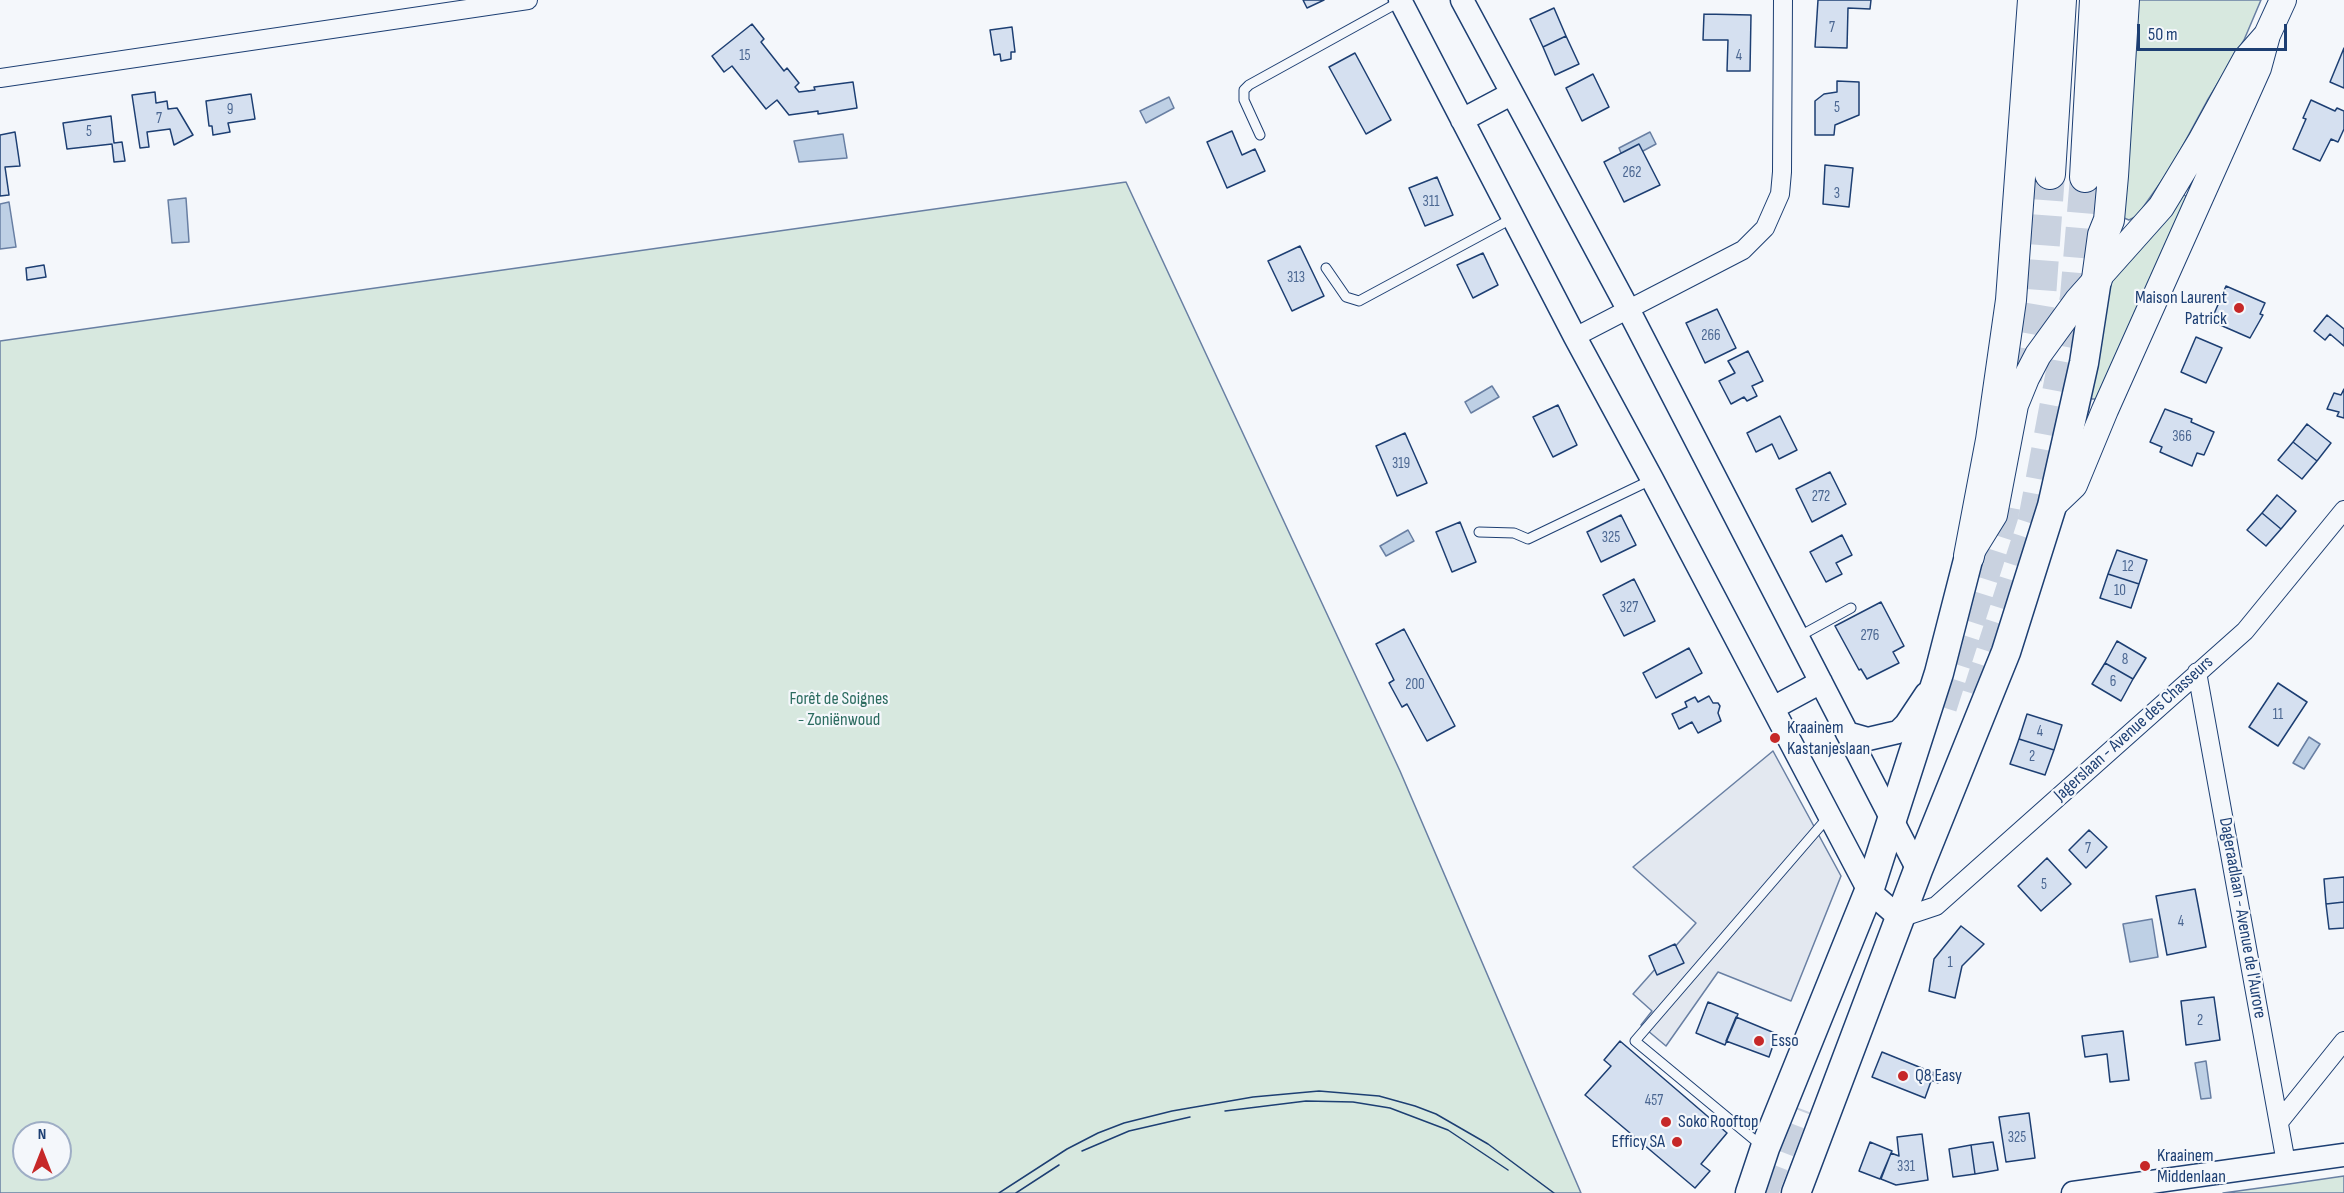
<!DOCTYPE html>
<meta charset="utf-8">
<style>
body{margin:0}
#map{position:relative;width:2344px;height:1193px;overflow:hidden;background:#f4f7fb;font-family:"Sofia Sans Condensed",sans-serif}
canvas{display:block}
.north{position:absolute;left:12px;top:1121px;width:60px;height:60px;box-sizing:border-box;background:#f4f7fb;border:2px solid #9eadc5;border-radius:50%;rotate:0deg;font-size:16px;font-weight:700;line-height:24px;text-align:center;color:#1d3f73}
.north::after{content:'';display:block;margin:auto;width:21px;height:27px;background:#c62828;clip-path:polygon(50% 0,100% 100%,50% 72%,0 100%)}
.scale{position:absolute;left:2137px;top:24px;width:150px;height:27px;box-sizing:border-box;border:3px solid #1d3f73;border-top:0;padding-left:8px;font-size:18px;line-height:21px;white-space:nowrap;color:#1d3f73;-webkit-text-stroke:4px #f4f7fb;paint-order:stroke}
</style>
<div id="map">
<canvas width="2344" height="1193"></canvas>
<div class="north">N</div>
<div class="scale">50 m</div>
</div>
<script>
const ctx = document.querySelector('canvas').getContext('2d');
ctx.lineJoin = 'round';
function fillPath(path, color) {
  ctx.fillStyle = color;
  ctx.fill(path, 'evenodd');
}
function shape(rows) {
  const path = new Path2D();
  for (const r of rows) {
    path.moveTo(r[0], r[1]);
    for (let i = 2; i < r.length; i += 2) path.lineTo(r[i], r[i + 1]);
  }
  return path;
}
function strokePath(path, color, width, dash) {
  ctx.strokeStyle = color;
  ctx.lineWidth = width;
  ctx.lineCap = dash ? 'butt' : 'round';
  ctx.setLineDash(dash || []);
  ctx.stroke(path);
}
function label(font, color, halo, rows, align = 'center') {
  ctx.font = font + ' "Sofia Sans Condensed",sans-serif';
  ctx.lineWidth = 4.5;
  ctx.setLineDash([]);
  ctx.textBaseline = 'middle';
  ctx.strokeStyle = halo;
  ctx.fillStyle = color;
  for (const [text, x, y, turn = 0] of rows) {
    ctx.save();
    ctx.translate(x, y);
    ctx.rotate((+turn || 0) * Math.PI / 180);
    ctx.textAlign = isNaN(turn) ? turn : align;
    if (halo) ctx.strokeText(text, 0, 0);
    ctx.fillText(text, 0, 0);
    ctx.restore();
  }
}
const green = shape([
 [2137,0,2261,0,2244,40,2207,101,2170,169,2137,216,2129,220,2124,218,2122,214,2137,0],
 [1126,182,1400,771,1581,1193,0,1193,0,341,1126,182],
 [24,1133,60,1133,60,1169,24,1169,24,1133],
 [2183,194,2187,197,2096,399,2092,399,2091,397,2111,281,2183,194],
 [2344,1176,2344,1193,2223,1193,2289,1184,2344,1176]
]);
const parking = shape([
 [1773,751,1841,876,1791,1001,1718,972,1666,1046,1641,1025,1652,1011,1633,994,1696,923,1633,867,1773,751]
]);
const water = shape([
 [1169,97,1174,108,1146,123,1140,111,1169,97],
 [1650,132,1656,144,1643,151,1621,153,1619,148,1650,132],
 [843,134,847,158,799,162,794,141,843,134],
 [186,198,189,242,172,243,168,200,186,198],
 [9,202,16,247,0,249,0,204,9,202],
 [1492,386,1499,397,1471,413,1465,402,1492,386],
 [1408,530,1414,541,1386,556,1380,546,1408,530],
 [2309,737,2320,744,2304,769,2293,763,2309,737],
 [2152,919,2158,957,2130,962,2123,924,2152,919],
 [2206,1061,2211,1098,2201,1099,2195,1063,2206,1061]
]);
const building = shape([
 [1303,0,1324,0,1307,8,1303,0],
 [1818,0,1871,0,1870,9,1848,8,1847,48,1815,47,1818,0],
 [1554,8,1566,36,1543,47,1530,19,1554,8],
 [1704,14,1751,15,1750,71,1727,71,1728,40,1703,40,1704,14],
 [752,24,764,39,761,42,784,71,787,68,799,83,795,87,799,92,815,90,814,87,853,82,857,108,818,114,818,111,789,115,777,100,766,109,732,66,724,72,712,56,752,24],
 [1012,27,1015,52,1011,52,1011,59,1001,61,1000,54,994,55,990,30,1012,27],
 [1566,36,1579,64,1555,75,1543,47,1566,36],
 [2344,48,2344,88,2330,82,2344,48],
 [1355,53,1391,120,1366,134,1329,67,1355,53],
 [1593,74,1609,107,1582,121,1566,88,1593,74],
 [1837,81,1859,82,1859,115,1835,125,1834,135,1815,135,1815,101,1824,94,1837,92,1837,81],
 [155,92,156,103,167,101,168,109,177,108,193,135,174,145,170,129,147,132,149,147,140,148,132,95,155,92],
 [251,94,255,119,228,123,230,132,213,135,212,126,209,126,206,101,251,94],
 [2311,100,2335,111,2337,108,2344,111,2344,129,2338,142,2331,139,2320,161,2293,149,2306,119,2303,118,2311,100],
 [111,116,114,143,122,142,125,161,114,162,112,144,67,149,63,123,111,116],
 [1232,131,1242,155,1255,149,1265,171,1227,188,1207,142,1232,131],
 [15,132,20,166,5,167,9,195,0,196,0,135,15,132],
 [1639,144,1660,185,1624,202,1604,162,1639,144],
 [1825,165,1853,168,1849,207,1823,204,1825,165],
 [1437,177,1453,215,1425,226,1409,188,1437,177],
 [1300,246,1324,296,1292,311,1268,261,1300,246],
 [1483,253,1498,285,1473,298,1457,265,1483,253],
 [44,265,46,277,27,280,26,268,44,265],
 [2226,286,2265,303,2260,314,2263,315,2250,338,2211,321,2226,286],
 [1717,309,1736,348,1705,363,1686,323,1717,309],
 [2327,315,2344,329,2344,346,2330,334,2325,340,2314,331,2327,315],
 [2196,337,2222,348,2206,383,2181,372,2196,337],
 [1748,351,1763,381,1752,386,1757,396,1747,401,1744,397,1731,404,1719,381,1735,373,1728,361,1748,351],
 [2344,389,2344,418,2337,416,2339,412,2327,409,2334,393,2341,395,2344,389],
 [1558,405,1577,445,1553,457,1533,417,1558,405],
 [2165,409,2192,419,2191,422,2214,432,2204,455,2197,453,2192,466,2160,452,2162,447,2150,442,2165,409],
 [1780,416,1797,450,1779,459,1772,444,1756,452,1747,433,1780,416],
 [2307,424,2331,443,2317,461,2293,442,2307,424],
 [1405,433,1427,483,1397,496,1376,446,1405,433],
 [2293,442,2317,461,2302,479,2278,460,2293,442],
 [1830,472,1846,504,1812,522,1796,489,1830,472],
 [2277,495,2296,511,2281,529,2262,513,2277,495],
 [2262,513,2281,529,2266,546,2247,530,2262,513],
 [1621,515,1636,545,1601,562,1587,532,1621,515],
 [1460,522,1476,562,1452,572,1436,532,1460,522],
 [1842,535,1852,555,1836,563,1842,574,1826,582,1810,552,1842,535],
 [2117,550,2147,560,2139,584,2108,574,2117,550],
 [2108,574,2139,584,2131,608,2100,598,2108,574],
 [1634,579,1655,621,1624,636,1603,595,1634,579],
 [1881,602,1904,646,1893,652,1899,663,1867,679,1861,669,1859,670,1835,626,1881,602],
 [1404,629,1455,726,1427,741,1407,704,1402,707,1389,683,1394,680,1376,644,1404,629],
 [2117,641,2146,658,2133,679,2105,663,2117,641],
 [1689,648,1702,673,1656,698,1643,673,1689,648],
 [2105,663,2133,679,2121,701,2092,684,2105,663],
 [2278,683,2307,702,2278,746,2249,727,2278,683],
 [1709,696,1713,703,1718,703,1720,706,1718,713,1721,721,1698,733,1692,722,1679,729,1672,714,1687,707,1685,702,1695,697,1698,702,1709,696],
 [2027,714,2062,725,2054,750,2019,739,2027,714],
 [2019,739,2054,750,2045,775,2010,764,2019,739],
 [2089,830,2107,847,2086,868,2069,850,2089,830],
 [2047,858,2071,884,2041,911,2018,886,2047,858],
 [2344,877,2344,902,2326,904,2324,879,2344,877],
 [2195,889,2206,947,2167,955,2156,896,2195,889],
 [2344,902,2344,928,2329,929,2326,904,2344,902],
 [1961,926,1984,944,1962,966,1955,998,1929,991,1934,959,1961,926],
 [1675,944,1684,963,1657,975,1649,956,1675,944],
 [2214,997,2220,1040,2186,1045,2181,1001,2214,997],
 [1708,1002,1738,1014,1725,1045,1696,1033,1708,1002],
 [1736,1017,1777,1034,1769,1057,1726,1041,1736,1017],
 [2123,1031,2129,1080,2110,1082,2107,1054,2085,1057,2082,1036,2123,1031],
 [1620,1041,1727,1133,1701,1164,1710,1171,1695,1188,1585,1095,1611,1066,1604,1060,1620,1041],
 [1882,1052,1934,1073,1925,1098,1872,1077,1882,1052],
 [1934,1072,1942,1075,1938,1083,1931,1080,1934,1072],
 [2029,1113,2035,1158,2006,1162,1999,1117,2029,1113],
 [1922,1134,1928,1180,1896,1185,1881,1179,1891,1153,1899,1156,1897,1137,1922,1134],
 [1870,1142,1892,1151,1880,1179,1859,1171,1870,1142],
 [1993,1142,1998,1170,1975,1174,1971,1145,1993,1142],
 [1971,1145,1975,1174,1953,1177,1949,1149,1971,1145]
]);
const trunkTunnel = shape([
 [2027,379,2041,297,2050,174],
 [1977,695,2033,520,2075,297,2085,177],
 [1942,707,2003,517,2007,495],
 [1763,1193,1796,1107]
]);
const service = shape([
 [1260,135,1244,100,1244,90,1249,85,1401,1],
 [1326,268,1346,297,1359,301,1513,218],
 [1479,532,1514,533,1528,539,1651,480],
 [1798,637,1851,608],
 [1763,1147,1635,1041,1829,816]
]);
const minor = shape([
 [0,78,528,0],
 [1575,337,1743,250,1765,228,1780,194,1782,172,1783,0],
 [2197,672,2286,1163],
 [1900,918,1936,906,2245,631,2344,510],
 [2279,1122,2344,1041]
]);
const tertiary = shape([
 [1400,0,1575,337,1652,479,1869,891,1900,918],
 [1462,0,1628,309,1918,870],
 [1462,120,1511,94],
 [1773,708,1821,682],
 [1847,733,1868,739,1898,732,1906,724,1926,694],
 [2073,1193,2344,1155]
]);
const secondary = shape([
 [2052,506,2074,485,2105,410,2258,68,2267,35,2283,0],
 [1973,549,1994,515,2015,405,2026,378,2038,355,2078,300,2161,207,2201,141,2246,59,2267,35]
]);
const primary = shape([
 [1750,1193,1765,1148,1869,891,1939,673,1969,556],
 [1796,1193,1918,870,2006,652,2052,506,2084,363,2097,279]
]);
const trunk = shape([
 [2050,174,2061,0],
 [2085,177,2095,0],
 [2097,279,2103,235,2109,220,2113,176,2124,0],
 [1969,556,1991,440,2011,300,2033,0]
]);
const tram = shape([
 [1225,1111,1306,1101,1353,1102,1390,1108,1448,1130,1508,1170],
 [1082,1151,1129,1131,1190,1117],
 [999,1193,1067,1149,1098,1133,1124,1123,1172,1111,1253,1097,1319,1091,1379,1096,1415,1106,1436,1114,1488,1144,1554,1193],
 [1016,1193,1059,1165]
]);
const markers = [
 [2239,308,6,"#c62828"],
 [1775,738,6,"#c62828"],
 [1759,1041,6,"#c62828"],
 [1903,1076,6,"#c62828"],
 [1666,1122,6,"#c62828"],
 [1677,1142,6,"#c62828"],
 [2145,1166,6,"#c62828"]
];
const numberNames = [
 ["7",1832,28],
 ["15",745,56],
 ["4",1739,56],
 ["5",1837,108],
 ["9",230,110],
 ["7",159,119],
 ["5",89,132],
 ["262",1632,173],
 ["3",1837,194],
 ["311",1431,202],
 ["313",1296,278],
 ["266",1711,336],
 ["366",2182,437],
 ["319",1401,464],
 ["272",1821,497],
 ["325",1611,538],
 ["12",2128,567],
 ["10",2120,591],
 ["327",1629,608],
 ["276",1870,636],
 ["8",2125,660],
 ["6",2113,682],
 ["200",1415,685],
 ["11",2278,715],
 ["4",2040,732],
 ["2",2032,757],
 ["7",2088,849],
 ["5",2044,885],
 ["4",2181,922],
 ["1",1950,963],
 ["2",2200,1021],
 ["457",1654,1101],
 ["325",2017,1138],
 ["331",1906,1167]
];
const poiNames = [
 ["Maison Laurent",2227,298,"right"],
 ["Patrick",2227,319,"right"],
 ["Kraainem",1787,728],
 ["Kastanjeslaan",1787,749],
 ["Esso",1771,1041],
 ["Q8 Easy",1915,1076],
 ["Soko Rooftop",1678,1122],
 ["Efficy SA",1665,1142,"right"],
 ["Kraainem",2157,1156],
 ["Middenlaan",2157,1177]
];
const parkNames = [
 ["Forêt de Soignes",839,699],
 ["- Zoniënwoud",839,720]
];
const streetNames = [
 ["Jagerslaan - Avenue des Chasseurs",2134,729,-42],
 ["Dageraadlaan - Avenue de l'Aurore",2242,918,80]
];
fillPath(green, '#d7e8df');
strokePath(green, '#687fa3', 1.5);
fillPath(parking, '#e3e8f0');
strokePath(parking, '#687fa3', 1.5);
fillPath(water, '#bed0e5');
strokePath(water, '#687fa3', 1.5);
fillPath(building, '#d5e0f0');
strokePath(building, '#1d3f73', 1.5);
strokePath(trunkTunnel, '#c9d2e0', 30, [30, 15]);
strokePath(service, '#1d3f73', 11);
strokePath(minor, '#1d3f73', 20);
strokePath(tertiary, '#1d3f73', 25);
strokePath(secondary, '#1d3f73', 28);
strokePath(primary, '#1d3f73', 31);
strokePath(trunk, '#1d3f73', 32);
strokePath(service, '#f4f7fb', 9);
strokePath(minor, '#f4f7fb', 18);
strokePath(tertiary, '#f4f7fb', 22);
strokePath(secondary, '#f4f7fb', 26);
strokePath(primary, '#f4f7fb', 28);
strokePath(trunk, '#f4f7fb', 30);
strokePath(tram, '#1d3f73', 1.5);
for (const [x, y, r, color] of markers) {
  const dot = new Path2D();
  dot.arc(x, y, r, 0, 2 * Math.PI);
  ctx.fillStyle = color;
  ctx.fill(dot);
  strokePath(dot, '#f4f7fb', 2);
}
label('15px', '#4b6792', null, numberNames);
label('18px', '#1d3f73', '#f4f7fb', poiNames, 'left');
label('18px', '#2c6c60', '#f4f7fb', parkNames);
label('18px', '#1d3f73', '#f4f7fb', streetNames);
</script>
